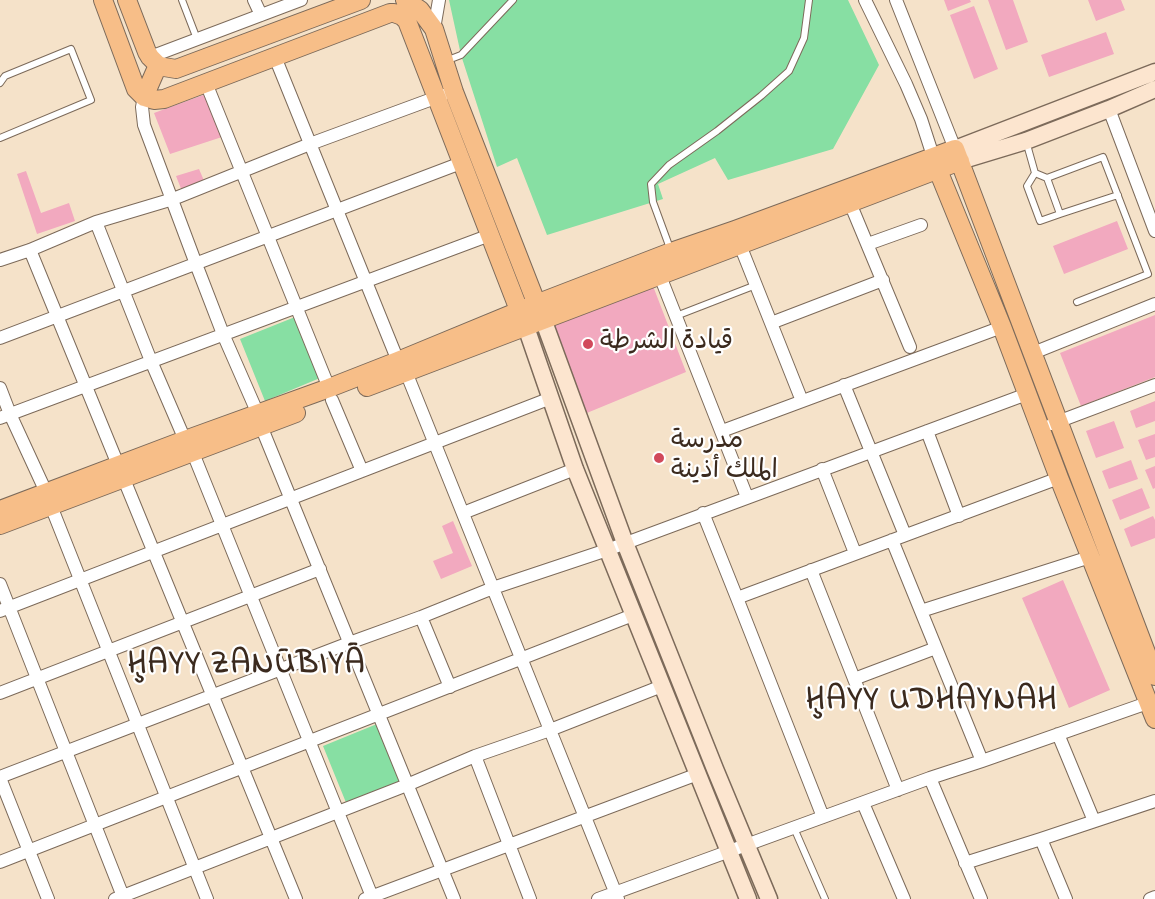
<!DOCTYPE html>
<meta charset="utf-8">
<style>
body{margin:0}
canvas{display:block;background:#f5e2c9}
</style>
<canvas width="1155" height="899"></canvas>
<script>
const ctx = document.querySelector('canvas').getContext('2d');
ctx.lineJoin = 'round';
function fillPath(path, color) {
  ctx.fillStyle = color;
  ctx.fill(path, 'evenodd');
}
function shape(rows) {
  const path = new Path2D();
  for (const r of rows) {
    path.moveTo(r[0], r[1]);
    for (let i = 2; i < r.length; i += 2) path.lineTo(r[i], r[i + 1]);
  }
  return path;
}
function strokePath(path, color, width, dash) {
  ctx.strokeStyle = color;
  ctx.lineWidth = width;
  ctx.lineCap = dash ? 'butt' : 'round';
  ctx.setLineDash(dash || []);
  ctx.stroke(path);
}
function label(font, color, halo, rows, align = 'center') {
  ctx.font = font + ' "Indie Flower","Playpen Sans Arabic",sans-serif';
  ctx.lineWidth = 4.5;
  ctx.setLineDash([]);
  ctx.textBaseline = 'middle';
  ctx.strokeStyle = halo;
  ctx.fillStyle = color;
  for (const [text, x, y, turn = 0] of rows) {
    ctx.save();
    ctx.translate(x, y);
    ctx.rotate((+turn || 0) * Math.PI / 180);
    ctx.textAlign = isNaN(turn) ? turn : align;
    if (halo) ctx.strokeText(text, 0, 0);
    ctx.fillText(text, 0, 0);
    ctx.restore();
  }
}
const green = shape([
 [449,0,848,0,879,65,833,149,728,180,715,158,658,184,663,199,547,235,517,158,497,167,461,55],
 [295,317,320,378,265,401,240,339],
 [377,724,401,783,347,805,323,746]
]);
const building = shape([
 [944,0,970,0,971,2,948,11],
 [988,0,1013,0,1028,42,1006,50],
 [1088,0,1121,0,1125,10,1096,21],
 [974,6,998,69,974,79,950,15],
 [1106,32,1114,54,1049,77,1041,55],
 [206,94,222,137,170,154,154,113],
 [199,169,205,183,182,191,176,176],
 [26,171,41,213,69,203,75,221,37,234,17,174],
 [1117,221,1128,249,1064,274,1053,246],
 [653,286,686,372,582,415,553,325],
 [1155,315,1155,377,1081,406,1060,353],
 [1155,401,1155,421,1136,428,1130,411],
 [1114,421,1124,448,1096,458,1086,431],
 [1155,434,1155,457,1146,460,1138,440],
 [1131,460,1138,479,1109,489,1102,471],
 [1155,466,1155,488,1153,489,1145,470],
 [1142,488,1150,508,1120,520,1112,500],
 [1153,516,1155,520,1155,538,1131,547,1124,529],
 [453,521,472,566,441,579,433,561,453,553,442,526],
 [1063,580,1110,690,1069,708,1022,598]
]);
const lane = shape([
 [182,0,197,39],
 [448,60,461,55,513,0],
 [0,83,5,76,71,49,91,100,0,138],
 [1026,141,1035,173,1027,186,1040,221,1060,214,1047,178,1035,173],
 [1047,178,1103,157,1148,274,1077,302],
 [1060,214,1118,195],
 [671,251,653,202,651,184,669,165,717,131,761,96,789,71,804,38,809,0],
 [676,316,756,285],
 [794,828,825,899]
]);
const street = shape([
 [254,0,261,15],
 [865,0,906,84,921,119,933,156],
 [896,0,955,149],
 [434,29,439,0],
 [150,57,301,0],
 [275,57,398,361],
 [206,83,329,388],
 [144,97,142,107,144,125,196,264,223,334,258,414],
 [1109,109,1155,231],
 [850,203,910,347],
 [96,222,151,361,185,440],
 [738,240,802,401],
 [868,244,921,225],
 [30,250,296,899],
 [0,260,30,250,96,222,173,199,310,144,443,95],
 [660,276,747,497],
 [771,323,883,280],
 [0,338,461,163],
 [1033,353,1155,304],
 [406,372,618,899],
 [844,385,905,535],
 [0,388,10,414,46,492],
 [332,400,362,471],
 [0,418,490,235],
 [1052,424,1155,385],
 [261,426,454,899],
 [722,431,1002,327],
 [927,431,959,516],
 [193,453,373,899],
 [822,469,855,553],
 [51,506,207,899],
 [463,513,575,469],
 [703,513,737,598,823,817],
 [892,540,982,761],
 [811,570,898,790],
 [0,584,124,899],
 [737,598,1059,478],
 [0,611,551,398],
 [921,611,1090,557],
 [421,617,450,687],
 [854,679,936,648],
 [0,693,320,569],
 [1058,734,1094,821],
 [475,756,530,899],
 [0,777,349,643,421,617,493,588,607,550,1027,394],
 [0,778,48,899],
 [930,778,981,899],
 [863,803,904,899],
 [1041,839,1066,899],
 [0,862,633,615],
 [965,863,1041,839,1155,801],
 [115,899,407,785,475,756,550,730,662,686],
 [365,899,698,774],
 [598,899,930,778,982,761,1153,701],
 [1150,899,1155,897]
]);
const secondary = shape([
 [955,149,1155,72],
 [960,161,1026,141,1109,109,1155,89],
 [543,319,625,543,715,769,769,899],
 [526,327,575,469,748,899]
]);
const primary = shape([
 [103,0,136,89,144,97,154,100,164,99,390,13,394,13,402,16,407,21,524,323],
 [127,0,147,52,150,57,158,65,164,67,176,69,361,0],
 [405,0,420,10,434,29,454,92,541,315],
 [144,97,158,65],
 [933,158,1002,327,1059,478,1155,719],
 [367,387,960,161],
 [0,510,185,440,329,388,398,361,536,304,671,252,735,230,955,149,1155,676],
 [0,525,296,413]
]);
const markers = [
 [588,344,6,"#d1495b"],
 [659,458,6,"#d1495b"]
];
const poiNames = [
 ["قيادة الشرطة",600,344],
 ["مدرسة",671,443],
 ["الملك أذينة",671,473]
];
const districtNames = [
 ["ḨAYY ZANŪBIYĀ",246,667],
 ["ḨAYY UDHAYNAH",932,703]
];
fillPath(green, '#87dfa3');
fillPath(building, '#f2a9bf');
strokePath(lane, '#7c6a5a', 8);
strokePath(street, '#7c6a5a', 14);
strokePath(secondary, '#7c6a5a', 19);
strokePath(primary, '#7c6a5a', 20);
strokePath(lane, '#fff', 6);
strokePath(street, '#fff', 12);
strokePath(secondary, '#fce5cf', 16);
strokePath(primary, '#f7be88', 18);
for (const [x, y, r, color] of markers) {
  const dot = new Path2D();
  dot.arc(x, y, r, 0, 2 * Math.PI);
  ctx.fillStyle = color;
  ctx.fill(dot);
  strokePath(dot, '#fff', 2);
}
label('26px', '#3b2a1e', '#fff', poiNames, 'left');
ctx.letterSpacing = '1.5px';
label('bold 32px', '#3b2a1e', '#fff', districtNames);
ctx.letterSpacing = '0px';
</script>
